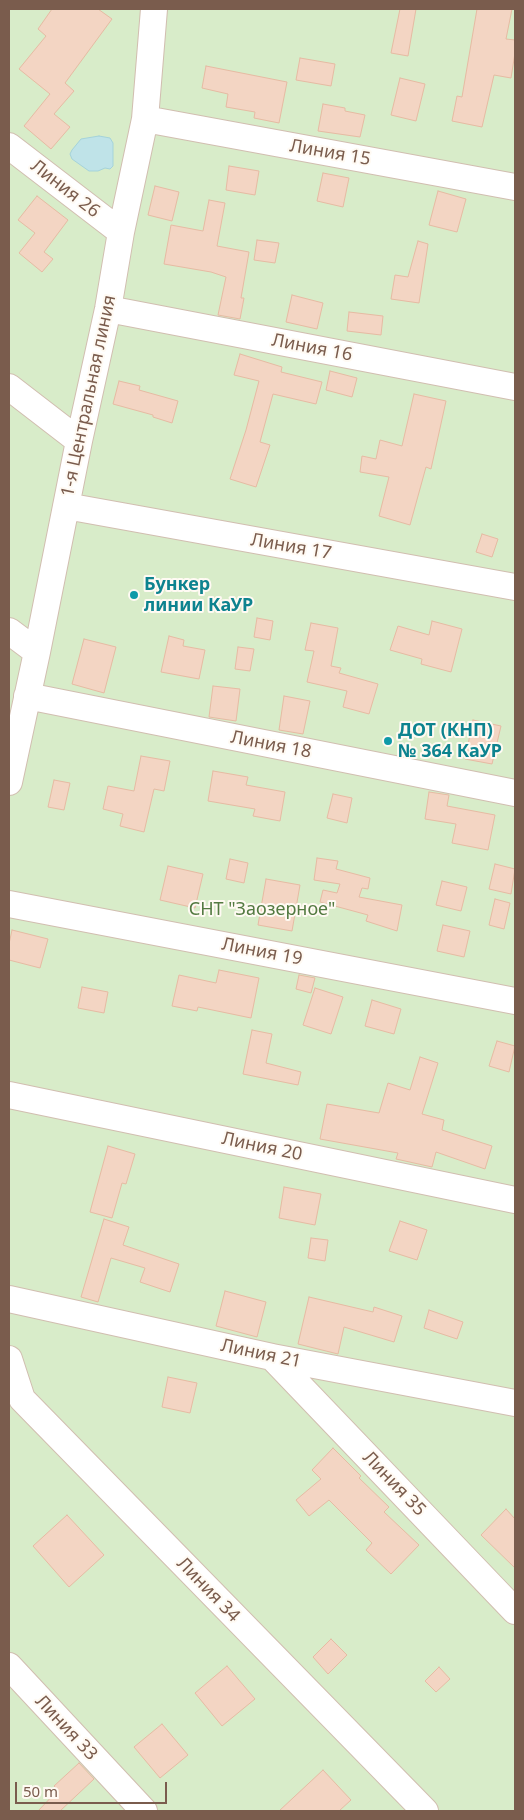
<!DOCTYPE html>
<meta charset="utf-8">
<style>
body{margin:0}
#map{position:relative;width:524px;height:1820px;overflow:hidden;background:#fdf6ec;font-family:"Noto Sans",sans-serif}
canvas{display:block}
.frame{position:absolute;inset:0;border:10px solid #7a5c4d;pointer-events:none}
.scale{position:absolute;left:15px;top:1782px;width:152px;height:22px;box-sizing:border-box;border:2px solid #7a5c4d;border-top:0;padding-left:6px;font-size:15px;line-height:18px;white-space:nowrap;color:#7a5c4d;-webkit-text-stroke:4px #fffaf3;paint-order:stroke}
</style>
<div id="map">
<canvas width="524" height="1820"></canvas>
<div class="frame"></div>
<div class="scale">50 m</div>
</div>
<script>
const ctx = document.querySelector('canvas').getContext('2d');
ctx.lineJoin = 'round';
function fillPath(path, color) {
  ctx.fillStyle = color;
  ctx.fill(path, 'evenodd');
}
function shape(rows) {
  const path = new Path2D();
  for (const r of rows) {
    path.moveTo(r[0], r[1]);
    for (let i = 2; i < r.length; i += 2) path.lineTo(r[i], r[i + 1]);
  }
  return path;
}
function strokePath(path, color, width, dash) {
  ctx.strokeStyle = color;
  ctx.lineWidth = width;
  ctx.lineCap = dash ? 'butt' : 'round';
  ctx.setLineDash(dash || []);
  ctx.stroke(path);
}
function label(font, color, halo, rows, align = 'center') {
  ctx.font = font + ' "Noto Sans",sans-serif';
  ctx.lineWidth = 4;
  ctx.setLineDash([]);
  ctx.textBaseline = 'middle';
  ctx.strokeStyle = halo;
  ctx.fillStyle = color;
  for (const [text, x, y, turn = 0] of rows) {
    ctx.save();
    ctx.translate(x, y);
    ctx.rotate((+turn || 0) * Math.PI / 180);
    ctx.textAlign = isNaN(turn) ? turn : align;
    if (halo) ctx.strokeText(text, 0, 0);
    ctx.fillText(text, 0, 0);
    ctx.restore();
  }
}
const green = shape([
 [9,9,515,9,515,1811,9,1811]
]);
const water = shape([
 [99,136,110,138,113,143,113,166,110,169,105,168,98,171,89,171,72,159,70,154,72,150,81,139,99,136]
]);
const building = shape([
 [52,9,98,9,112,19,65,83,74,91,54,114,70,127,51,149,24,126,50,94,19,69,46,36,38,29,52,9],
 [400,9,416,9,408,56,391,53,400,9],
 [477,9,512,9,506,39,515,40,515,53,511,78,494,75,482,127,452,121,457,96,462,97,477,9],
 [300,58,335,64,331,86,296,80,300,58],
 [206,66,287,82,279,123,254,118,255,112,226,107,228,94,202,88,206,66],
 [400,78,425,84,416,121,391,115,400,78],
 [323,104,345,108,345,111,365,115,360,137,318,131,323,104],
 [229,166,259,171,255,195,226,190,229,166],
 [323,173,349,178,343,207,317,201,323,173],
 [155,186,179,192,172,221,148,215,155,186],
 [438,191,466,199,457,232,429,225,438,191],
 [37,196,68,220,44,252,53,259,42,272,19,253,35,233,18,220,37,196],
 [209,200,225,203,217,246,249,252,241,298,244,298,240,319,218,315,226,277,211,272,164,264,171,225,203,231,209,200],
 [257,240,279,243,275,263,254,260,257,240],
 [418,241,428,244,419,303,391,299,395,275,408,277,418,241],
 [292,295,323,303,317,329,286,322,292,295],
 [349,312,383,316,381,335,347,331,349,312],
 [240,354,282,367,281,372,322,382,316,404,273,394,260,442,270,445,256,487,230,479,246,430,259,381,234,375,240,354],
 [330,371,357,378,352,397,326,390,330,371],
 [119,381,140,386,139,390,178,401,172,423,153,417,153,415,113,404,119,381],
 [414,394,446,401,431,469,426,467,410,525,379,516,389,477,360,472,362,456,376,459,380,440,402,446,414,394],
 [482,534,498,539,492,557,476,552,482,534],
 [257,618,273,621,270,640,254,637,257,618],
 [432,621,462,629,451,672,421,664,422,659,390,650,398,626,429,635,432,621],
 [311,623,338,628,331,666,341,668,339,673,378,684,369,714,343,707,347,691,307,682,314,651,305,650,311,623],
 [169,636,184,640,183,646,205,650,199,679,161,672,169,636],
 [84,639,116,647,104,693,72,684,84,639],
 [238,647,254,649,250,671,235,669,238,647],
 [213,686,240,689,236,721,209,717,213,686],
 [284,696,310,701,303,734,279,730,284,696],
 [473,720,501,726,492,764,465,759,473,720],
 [141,756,170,761,164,791,154,789,144,832,120,826,123,814,103,809,108,786,134,791,141,756],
 [213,771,248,777,246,785,285,792,280,821,253,816,255,809,208,801,213,771],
 [54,780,70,783,64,810,48,807,54,780],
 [429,792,449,795,447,806,495,815,488,850,452,843,456,824,425,819,429,792],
 [333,794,352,798,347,823,327,818,333,794],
 [317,858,338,861,336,869,370,878,368,889,362,888,359,897,402,905,397,931,366,921,368,915,320,902,323,890,337,893,340,884,314,880,317,858],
 [230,859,248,863,244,883,226,879,230,859],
 [495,864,515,869,511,894,489,889,495,864],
 [168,866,203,874,195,908,160,900,168,866],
 [266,879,300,885,292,931,258,925,266,879],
 [442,881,467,887,461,911,436,905,442,881],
 [495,899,510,903,504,929,489,925,495,899],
 [443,925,470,931,464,957,437,951,443,925],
 [12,930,48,939,40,968,9,960,9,944,12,930],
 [219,970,259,978,251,1018,198,1007,197,1011,172,1006,179,975,216,983,219,970],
 [299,975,315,978,311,993,296,989,299,975],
 [82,987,108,992,104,1013,78,1008,82,987],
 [315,988,343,997,331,1034,303,1025,315,988],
 [372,1000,401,1009,394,1034,365,1026,372,1000],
 [252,1030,272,1034,266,1063,301,1072,298,1085,243,1074,252,1030],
 [497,1041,515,1046,509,1072,489,1066,497,1041],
 [420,1057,438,1063,422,1114,444,1120,442,1130,492,1146,485,1169,436,1152,432,1167,396,1159,398,1153,320,1139,327,1104,379,1113,388,1083,410,1090,420,1057],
 [108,1146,135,1154,126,1184,122,1183,112,1218,90,1212,108,1146],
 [284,1187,321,1194,315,1225,279,1218,284,1187],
 [104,1219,129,1227,123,1245,179,1264,170,1292,140,1282,145,1268,111,1258,98,1302,81,1297,104,1219],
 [400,1221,427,1230,417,1260,389,1251,400,1221],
 [311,1238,328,1240,325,1261,308,1258,311,1238],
 [225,1291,266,1302,257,1337,216,1326,225,1291],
 [309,1297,373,1312,374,1307,402,1316,394,1342,344,1327,338,1354,298,1344,309,1297],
 [429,1310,463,1322,457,1339,424,1328,429,1310],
 [168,1377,197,1383,190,1413,162,1407,168,1377],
 [333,1448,361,1476,359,1478,389,1507,384,1512,419,1545,391,1574,366,1550,372,1543,329,1500,309,1516,296,1500,321,1479,312,1470,333,1448],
 [506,1509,515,1519,515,1568,481,1535,506,1509],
 [67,1515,104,1555,69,1587,33,1546,67,1515],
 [331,1639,347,1655,328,1674,313,1657,331,1639],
 [227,1666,255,1699,222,1726,195,1693,227,1666],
 [439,1667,450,1679,436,1692,425,1681,439,1667],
 [162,1724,188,1755,160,1778,134,1747,162,1724],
 [79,1763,94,1779,60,1811,38,1811,58,1790,54,1786,79,1763],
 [323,1770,351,1800,339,1811,279,1811,323,1770]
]);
const minor = shape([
 [145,119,515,187],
 [9,146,121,232],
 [108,309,515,387],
 [9,387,79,441],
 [66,506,515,587],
 [9,631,37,652],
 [27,696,515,793],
 [9,782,37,652,79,441,108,309,121,232,145,119,154,9],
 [9,904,515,1001],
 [9,1095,515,1200],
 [9,1299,272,1357,515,1403],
 [272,1357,515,1611],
 [9,1359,22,1399,425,1811],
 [9,1666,144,1811]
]);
const markers = [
 [134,595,5,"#0f9aa8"],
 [388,741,5,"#0f9aa8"]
];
const streetNames = [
 ["Линия 15",330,153,10],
 ["Линия 26",65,189,38],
 ["Линия 16",312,348,11],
 ["1-я Центральная линия",89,396,-78],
 ["Линия 17",291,547,10],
 ["Линия 18",271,745,11],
 ["Линия 19",262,952,11],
 ["Линия 20",262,1147,12],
 ["Линия 21",261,1354,12],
 ["Линия 35",394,1484,46],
 ["Линия 34",208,1590,46],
 ["Линия 33",66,1728,47]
];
const cultureNames = [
 ["Бункер",144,585],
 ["линии КаУР",144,606],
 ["ДОТ (КНП)",398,731],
 ["№ 364 КаУР",398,752]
];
const parkNames = [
 ["СНТ \"Заозерное\"",262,910]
];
fillPath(green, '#d8ecc9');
fillPath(water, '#bfe3e8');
strokePath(water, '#a5d3da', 1);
fillPath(building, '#f3d5c3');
strokePath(building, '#e6bba3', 1);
strokePath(minor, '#d1beb0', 28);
strokePath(minor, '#fff', 26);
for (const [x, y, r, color] of markers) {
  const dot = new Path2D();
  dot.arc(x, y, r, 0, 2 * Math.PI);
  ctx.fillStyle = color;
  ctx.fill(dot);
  strokePath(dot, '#fffaf3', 2);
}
label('18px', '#7a5c4d', '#fffaf3', streetNames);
label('bold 18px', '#0d838f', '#fffaf3', cultureNames, 'left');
label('18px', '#537a41', '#fffaf3', parkNames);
</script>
